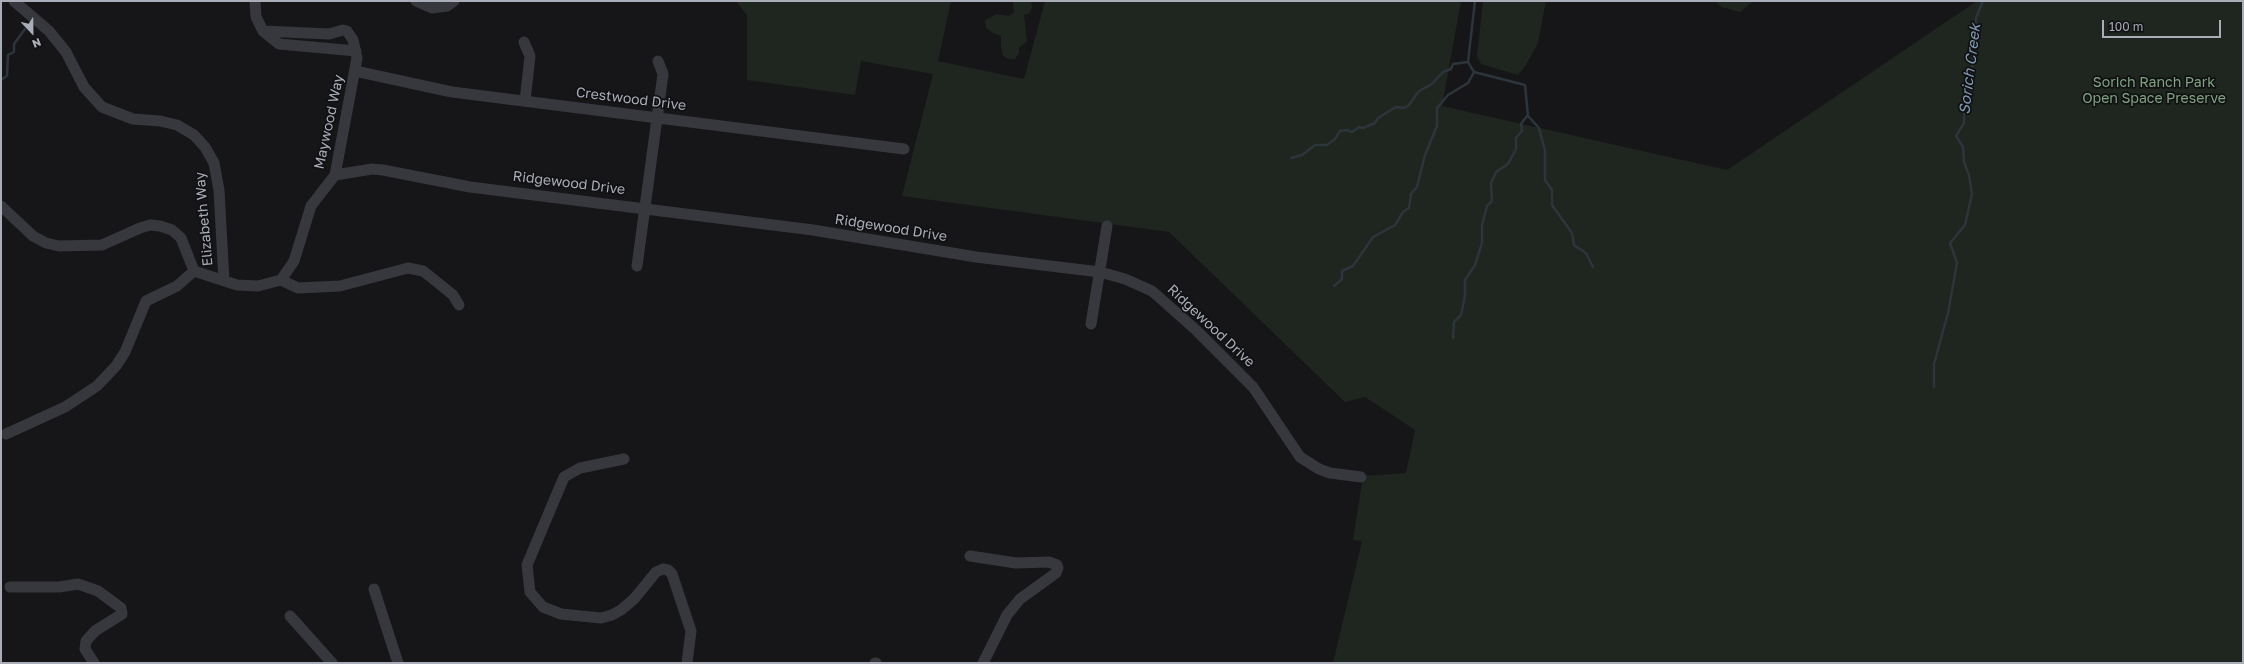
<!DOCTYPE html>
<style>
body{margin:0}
#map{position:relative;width:2244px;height:664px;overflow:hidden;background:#161618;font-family:"Golos Text",sans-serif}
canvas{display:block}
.frame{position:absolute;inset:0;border:2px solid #a8adb8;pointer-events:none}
.north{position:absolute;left:12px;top:12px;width:40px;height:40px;-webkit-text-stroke:3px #111113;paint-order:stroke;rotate:158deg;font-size:11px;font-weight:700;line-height:16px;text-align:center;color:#a8adb8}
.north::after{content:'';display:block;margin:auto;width:14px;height:18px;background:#a8adb8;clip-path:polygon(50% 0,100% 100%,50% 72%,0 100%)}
.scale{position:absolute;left:2102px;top:20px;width:119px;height:18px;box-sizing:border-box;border:2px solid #a8adb8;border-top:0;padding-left:5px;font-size:12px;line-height:14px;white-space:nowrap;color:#a8adb8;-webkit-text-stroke:3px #111113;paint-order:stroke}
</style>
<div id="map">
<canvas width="2244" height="664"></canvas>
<div class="frame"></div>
<div class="north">N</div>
<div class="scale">100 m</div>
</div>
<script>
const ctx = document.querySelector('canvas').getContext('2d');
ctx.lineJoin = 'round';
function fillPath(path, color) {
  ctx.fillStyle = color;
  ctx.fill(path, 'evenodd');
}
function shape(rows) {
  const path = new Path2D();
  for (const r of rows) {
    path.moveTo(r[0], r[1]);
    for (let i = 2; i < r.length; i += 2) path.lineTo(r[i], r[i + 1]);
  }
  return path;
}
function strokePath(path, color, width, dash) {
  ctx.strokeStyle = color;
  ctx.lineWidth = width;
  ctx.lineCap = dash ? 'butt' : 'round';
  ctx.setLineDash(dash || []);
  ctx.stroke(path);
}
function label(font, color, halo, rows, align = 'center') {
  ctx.font = font + ' "Golos Text",sans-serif';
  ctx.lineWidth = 3.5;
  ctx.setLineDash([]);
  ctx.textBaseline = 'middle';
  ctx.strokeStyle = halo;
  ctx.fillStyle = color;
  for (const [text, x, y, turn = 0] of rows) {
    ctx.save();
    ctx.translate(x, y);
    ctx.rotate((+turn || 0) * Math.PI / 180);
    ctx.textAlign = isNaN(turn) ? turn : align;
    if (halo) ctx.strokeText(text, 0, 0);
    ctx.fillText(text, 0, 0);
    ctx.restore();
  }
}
const green = shape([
 [736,1,951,1,938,61,1024,79,1045,1,1461,1,1442,106,1727,170,1977,1,2243,1,2243,663,1333,663,1362,541,1353,540,1363,476,1406,473,1415,430,1365,397,1345,402,1169,232,902,196,933,74,861,61,855,95,747,80,747,15],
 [1013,1,1031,1,1032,7,1030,13,1024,15,1027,41,1019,48,1019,53,1015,59,1009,59,1003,56,1001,46,1001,36,993,33,986,28,985,20,997,14,1009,16,1014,12],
 [1483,1,1546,1,1538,43,1526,65,1518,75,1481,64,1477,56],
 [1715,1,1753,1,1740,12,1722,7]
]);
const stream = shape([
 [1475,1,1468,62,1474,72,1525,85,1528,116,1539,128,1545,151,1545,180,1552,190,1552,205,1572,233,1574,245,1586,253,1593,267],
 [1,80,7,76,8,55,14,52,14,44,25,29],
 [1291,158,1302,155,1315,145,1327,145,1335,139,1340,131,1347,130,1352,132,1359,127,1363,128,1375,123,1378,118,1396,107,1404,108,1409,105,1419,91,1432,84,1443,72,1451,69,1453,64,1468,62],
 [1334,286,1342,279,1342,271,1353,266,1373,237,1395,225,1403,212,1409,208,1411,194,1417,187,1425,155,1437,126,1437,108,1448,95,1468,83,1474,72],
 [1453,338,1454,322,1461,315,1465,296,1465,280,1475,265,1482,243,1482,225,1487,206,1492,201,1491,183,1496,172,1508,164,1516,149,1516,138,1522,131,1521,124,1527,116],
 [1934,387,1934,364,1948,313,1957,263,1950,243,1965,225,1972,194,1969,175,1964,162,1963,147,1956,136,1964,123,1965,91,1971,83,1976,18,1983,1]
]);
const minor = shape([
 [14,1,49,31,66,52,84,87,102,107,133,119,160,121,177,125,194,135,205,147,214,163,219,190,224,281],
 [255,1,256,17,263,31,279,44,356,51],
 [416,1,432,8,447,6,454,1],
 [263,31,329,34,343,30,347,31,353,40,357,58,335,175,311,206,294,261,281,280],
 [524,42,530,56,525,101],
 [355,71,452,92,904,149],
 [335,175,372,169,383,170,470,187,813,230,976,257,1100,272,1125,279,1152,291,1196,330,1253,387,1300,457,1319,469,1330,473,1361,477],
 [1,206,33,236,46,243,59,246,102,245,140,228,150,225,160,226,172,230,181,238,194,271,177,286,146,301,125,352,116,366,97,386,65,407,6,434],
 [637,266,663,74,658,61],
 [194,271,237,285,258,286,281,280,298,288,340,286,408,268,423,271,432,278,453,295,459,305],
 [1091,324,1107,226],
 [624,459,580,468,564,477,527,565,530,592,543,607,561,614,601,618,612,615,621,610,634,599,656,572,663,569,668,570,672,574,691,631,687,663],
 [970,556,1016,563,1049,562,1057,565,1058,568,1056,573,1020,599,1007,615,983,663],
 [10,587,59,587,78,584,98,591,121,608,122,614,95,631,86,641,85,649,94,663],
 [374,589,398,663],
 [290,616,332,663],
 [875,663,876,663]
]);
const parkNames = [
 ["Sorich Ranch Park",2154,83],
 ["Open Space Preserve",2154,99]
];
const streetNames = [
 ["Crestwood Drive",631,99,7],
 ["Maywood Way",329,122,-78],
 ["Ridgewood Drive",569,183,7],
 ["Elizabeth Way",204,219,-95],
 ["Ridgewood Drive",891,228,9],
 ["Ridgewood Drive",1211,326,43]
];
const waterNames = [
 ["Sorich Creek",1970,69,-83]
];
fillPath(green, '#1e261f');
strokePath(stream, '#2c353c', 2.5);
strokePath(minor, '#37383d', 11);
label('14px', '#7fa381', '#111113', parkNames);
label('14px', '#a8adb8', '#111113', streetNames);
label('italic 15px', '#7f9bb3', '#111113', waterNames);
</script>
